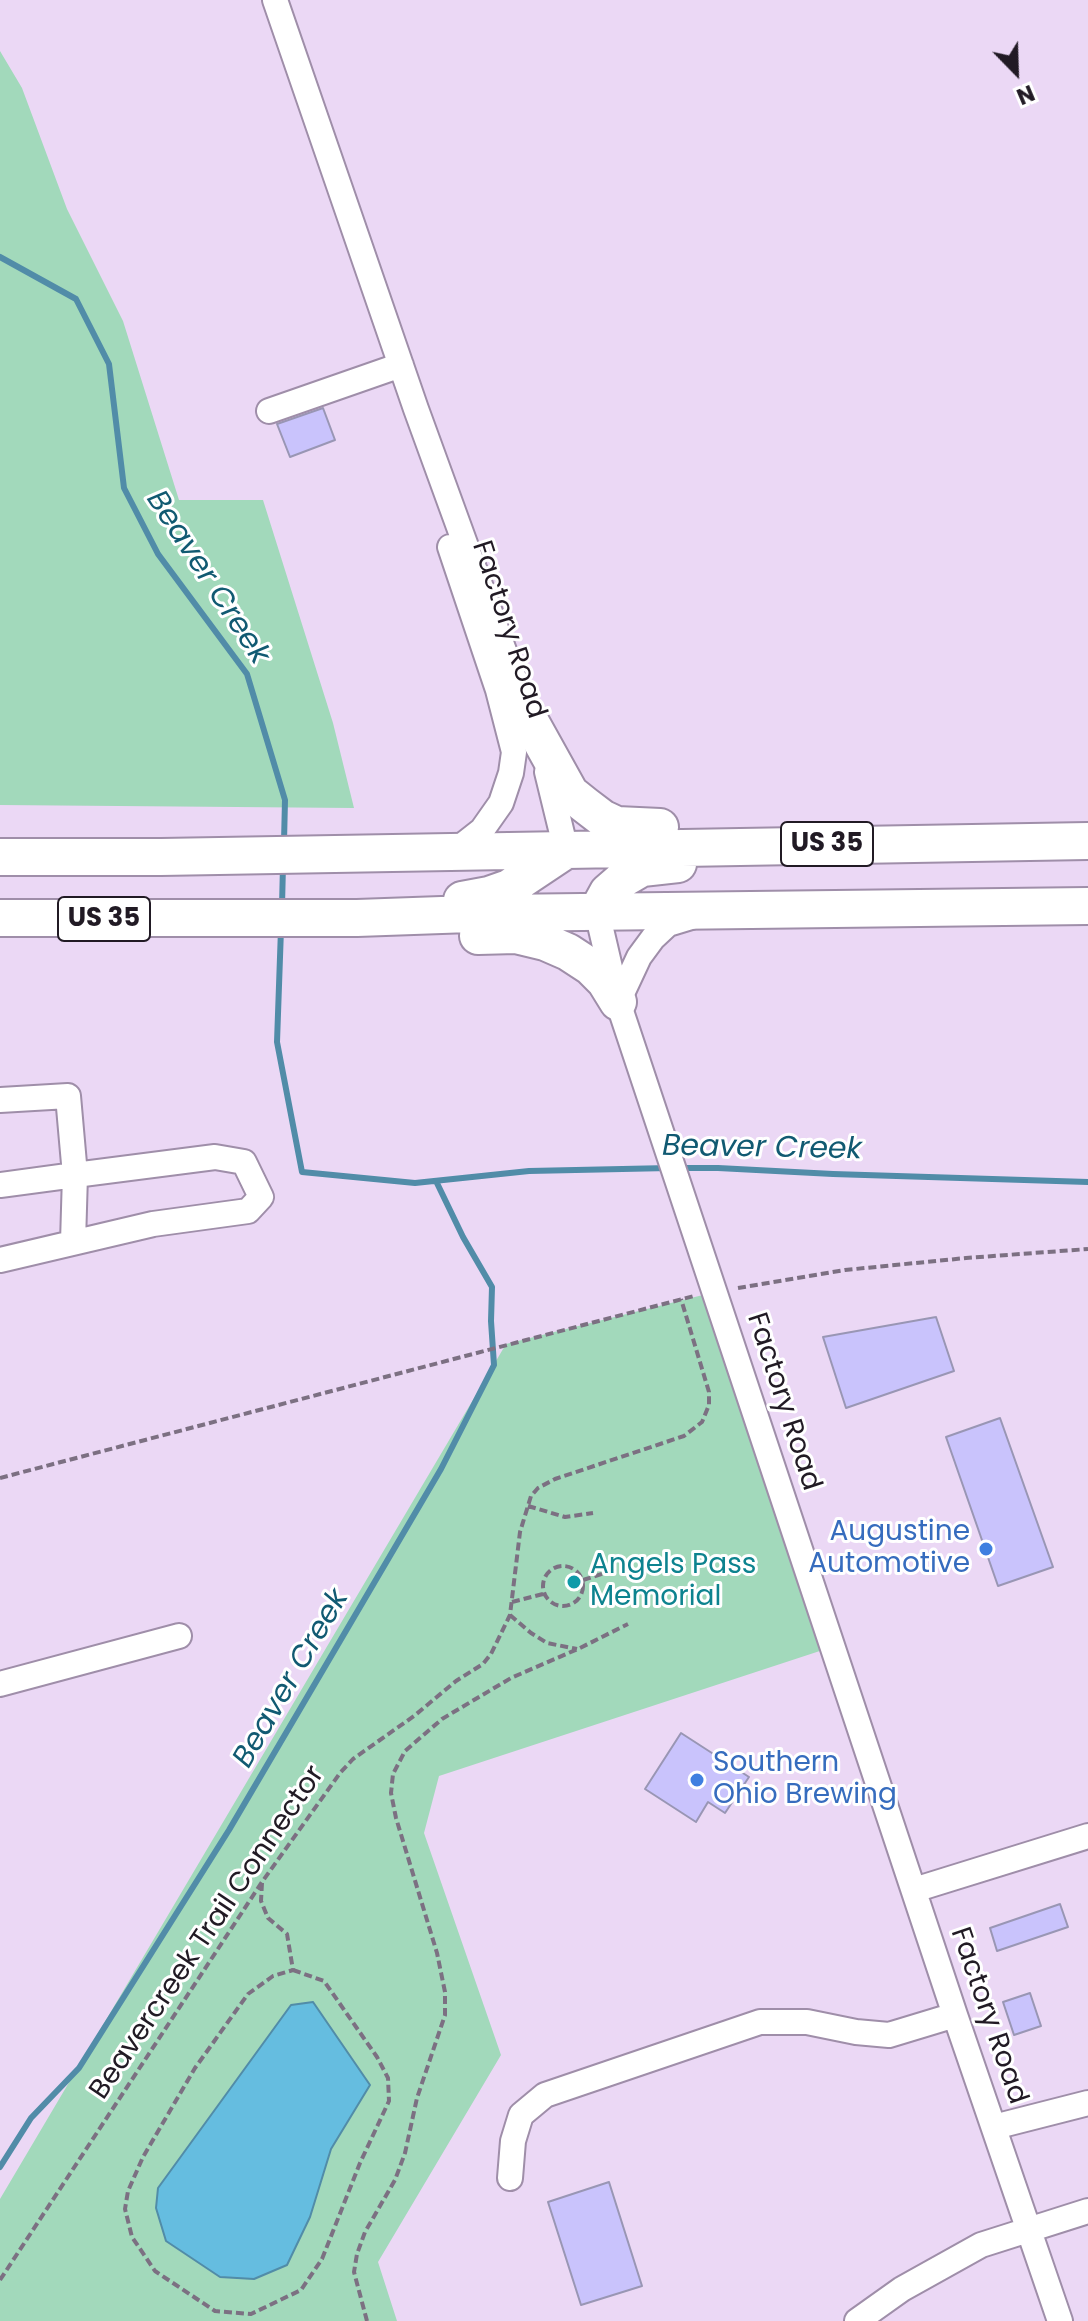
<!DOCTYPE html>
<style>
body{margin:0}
#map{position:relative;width:1088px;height:2321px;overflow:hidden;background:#ebd8f5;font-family:Poppins,sans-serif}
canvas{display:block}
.north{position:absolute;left:976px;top:32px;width:80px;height:80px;-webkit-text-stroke:6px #fff;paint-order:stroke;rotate:157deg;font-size:22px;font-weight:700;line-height:32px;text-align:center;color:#211a24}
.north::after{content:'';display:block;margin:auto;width:28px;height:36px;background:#211a24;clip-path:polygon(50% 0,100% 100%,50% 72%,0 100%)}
</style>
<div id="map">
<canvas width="1088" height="2321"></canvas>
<div class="north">N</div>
</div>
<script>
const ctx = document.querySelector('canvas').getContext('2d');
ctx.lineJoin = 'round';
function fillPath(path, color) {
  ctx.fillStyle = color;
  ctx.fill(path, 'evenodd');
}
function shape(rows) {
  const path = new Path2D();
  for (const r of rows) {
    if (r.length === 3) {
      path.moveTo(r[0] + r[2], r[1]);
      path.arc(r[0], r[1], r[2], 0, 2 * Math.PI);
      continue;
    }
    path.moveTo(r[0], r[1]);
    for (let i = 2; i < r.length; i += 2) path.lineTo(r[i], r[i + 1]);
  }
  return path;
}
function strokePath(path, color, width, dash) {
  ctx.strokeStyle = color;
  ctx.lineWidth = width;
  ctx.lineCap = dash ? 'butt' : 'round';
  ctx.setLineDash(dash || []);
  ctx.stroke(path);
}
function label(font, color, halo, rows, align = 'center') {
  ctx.font = font + ' Poppins,sans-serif';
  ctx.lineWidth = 6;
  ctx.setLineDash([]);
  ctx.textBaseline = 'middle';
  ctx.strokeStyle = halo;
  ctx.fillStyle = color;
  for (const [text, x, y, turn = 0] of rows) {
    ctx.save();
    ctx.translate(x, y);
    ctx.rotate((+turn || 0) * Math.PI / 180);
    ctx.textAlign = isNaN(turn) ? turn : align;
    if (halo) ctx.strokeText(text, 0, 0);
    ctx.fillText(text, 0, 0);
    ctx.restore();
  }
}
const green = shape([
 [0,51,22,88,67,209,123,321,179,500,263,500,333,723,354,808,0,805],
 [715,1292,832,1647,439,1776,424,1833,501,2055,378,2262,397,2321,0,2321,0,2199,506,1344]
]);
const water = shape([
 [313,2002,370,2085,331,2149,310,2217,287,2265,254,2279,220,2277,166,2241,156,2208,158,2188,291,2005,313,2002]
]);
const stream = shape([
 [0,257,76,299,109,364,124,488,158,554,247,674,285,800,284,842],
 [282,906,283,865],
 [281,929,277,1042,302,1172,415,1183,529,1171,669,1168],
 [680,1168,718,1168,833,1174,1088,1182],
 [0,2167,31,2118,79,2068,229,1830,441,1469,494,1365,491,1321,492,1287,463,1237,436,1181]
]);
const building = shape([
 [323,408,335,440,290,457,277,424,323,408],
 [936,1317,954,1371,846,1408,823,1337,936,1317],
 [1000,1418,1053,1567,998,1586,946,1437,1000,1418],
 [681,1733,749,1777,725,1813,708,1802,696,1822,645,1789,681,1733],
 [1060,1904,1068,1927,997,1951,990,1928,1060,1904],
 [1030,1993,1041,2026,1014,2035,1003,2002,1030,1993],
 [609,2182,642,2286,581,2305,548,2202,609,2182]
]);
const path = shape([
 [738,1288,845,1270,966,1258,1088,1249],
 [0,1478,694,1296],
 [528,1506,565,1517,593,1513],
 [563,1586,20],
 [583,1580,611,1571],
 [512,1602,543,1594],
 [510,1615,531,1633,547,1643,577,1649],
 [262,1883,261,1901,268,1918,287,1934,293,1970],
 [293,1970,324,1981,377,2057,388,2078,389,2101,360,2163,322,2259,301,2290,251,2314,215,2311,155,2271,132,2237,125,2209,128,2191,143,2157,195,2068,248,1994,273,1976,293,1970],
 [0,2280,262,1882,340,1773,353,1759,414,1716,456,1681,483,1664,491,1654,510,1615,520,1532,531,1496,538,1488,555,1479,684,1436,702,1422,709,1405,709,1392,681,1299],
 [367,2321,354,2272,357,2254,365,2232,395,2180,405,2153,417,2098,445,2015,445,1992,437,1953,396,1818,391,1793,393,1774,405,1751,442,1719,511,1678,580,1648,628,1624]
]);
const minor = shape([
 [275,0,416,409,534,733],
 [269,411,401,365],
 [450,547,498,690,514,752,511,773,501,803,482,830,454,852],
 [547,772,566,850],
 [597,912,618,1002,955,2015,1060,2321],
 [618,1002,639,957,653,938,668,924,691,917],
 [0,1100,68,1096,75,1175,0,1185],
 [0,1260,153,1224,248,1211,261,1197,244,1162,215,1157,75,1175,73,1242],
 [0,1684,179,1636],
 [914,1890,1088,1836],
 [994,2127,1088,2103],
 [510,2178,513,2141,521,2115,545,2095,760,2022,807,2022,856,2032,889,2035,955,2015],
 [857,2321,902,2289,981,2245,1088,2211]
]);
const highway = shape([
 [530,721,570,793,585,805,602,818,617,825,660,827],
 [0,857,161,857,1088,841],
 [462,900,489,895,509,888,566,850],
 [597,912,608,892,623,879,642,868,678,864],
 [0,918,357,918,498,913,1088,906],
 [478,936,516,935,545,942,568,952,591,967,605,981,618,1002]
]);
const markers = [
 [986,1549,8,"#3f7fe0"],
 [574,1582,8,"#0f9aa8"],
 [697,1780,8,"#3f7fe0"]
];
const shields = [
 [827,844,92],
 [104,919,92]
];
const shieldNames = [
 ["US 35",827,844],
 ["US 35",104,919]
];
const streetNames = [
 ["Factory Road",508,630,72],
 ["Factory Road",783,1402,72],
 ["Beavercreek Trail Connector",208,1933,-56],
 ["Factory Road",988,2016,71]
];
const shopNames = [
 ["Augustine",970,1533],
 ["Automotive",970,1565],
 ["Southern",713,1764,"left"],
 ["Ohio Brewing",713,1796,"left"]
];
const cultureNames = [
 ["Angels Pass",590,1566],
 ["Memorial",590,1598]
];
const waterNames = [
 ["Beaver Creek",207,578,57],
 ["Beaver Creek",762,1149,1],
 ["Beaver Creek",292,1679,-60]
];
fillPath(green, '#a2d9bb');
fillPath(water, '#65bde0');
strokePath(water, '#518ca8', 2);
strokePath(stream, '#518ca8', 6);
fillPath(building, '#c9c3fc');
strokePath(building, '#9996b4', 2);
strokePath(minor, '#9f8ea9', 28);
strokePath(highway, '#9f8ea9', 40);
strokePath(path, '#7c7082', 4, [8, 4]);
strokePath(minor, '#fff', 24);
strokePath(highway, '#fff', 36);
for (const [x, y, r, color] of markers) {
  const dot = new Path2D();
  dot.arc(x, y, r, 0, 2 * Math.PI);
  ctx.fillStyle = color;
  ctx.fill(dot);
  strokePath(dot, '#fff', 3);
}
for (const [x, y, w] of shields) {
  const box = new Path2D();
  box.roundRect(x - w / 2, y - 22, w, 44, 6);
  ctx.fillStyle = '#fff';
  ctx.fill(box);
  strokePath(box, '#211a24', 2);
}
label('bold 26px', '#211a24', null, shieldNames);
label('28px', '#211a24', '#fff', streetNames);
label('28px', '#366cbe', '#fff', shopNames, 'right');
label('28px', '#0d838f', '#fff', cultureNames, 'left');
label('italic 30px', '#115a72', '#fff', waterNames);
</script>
